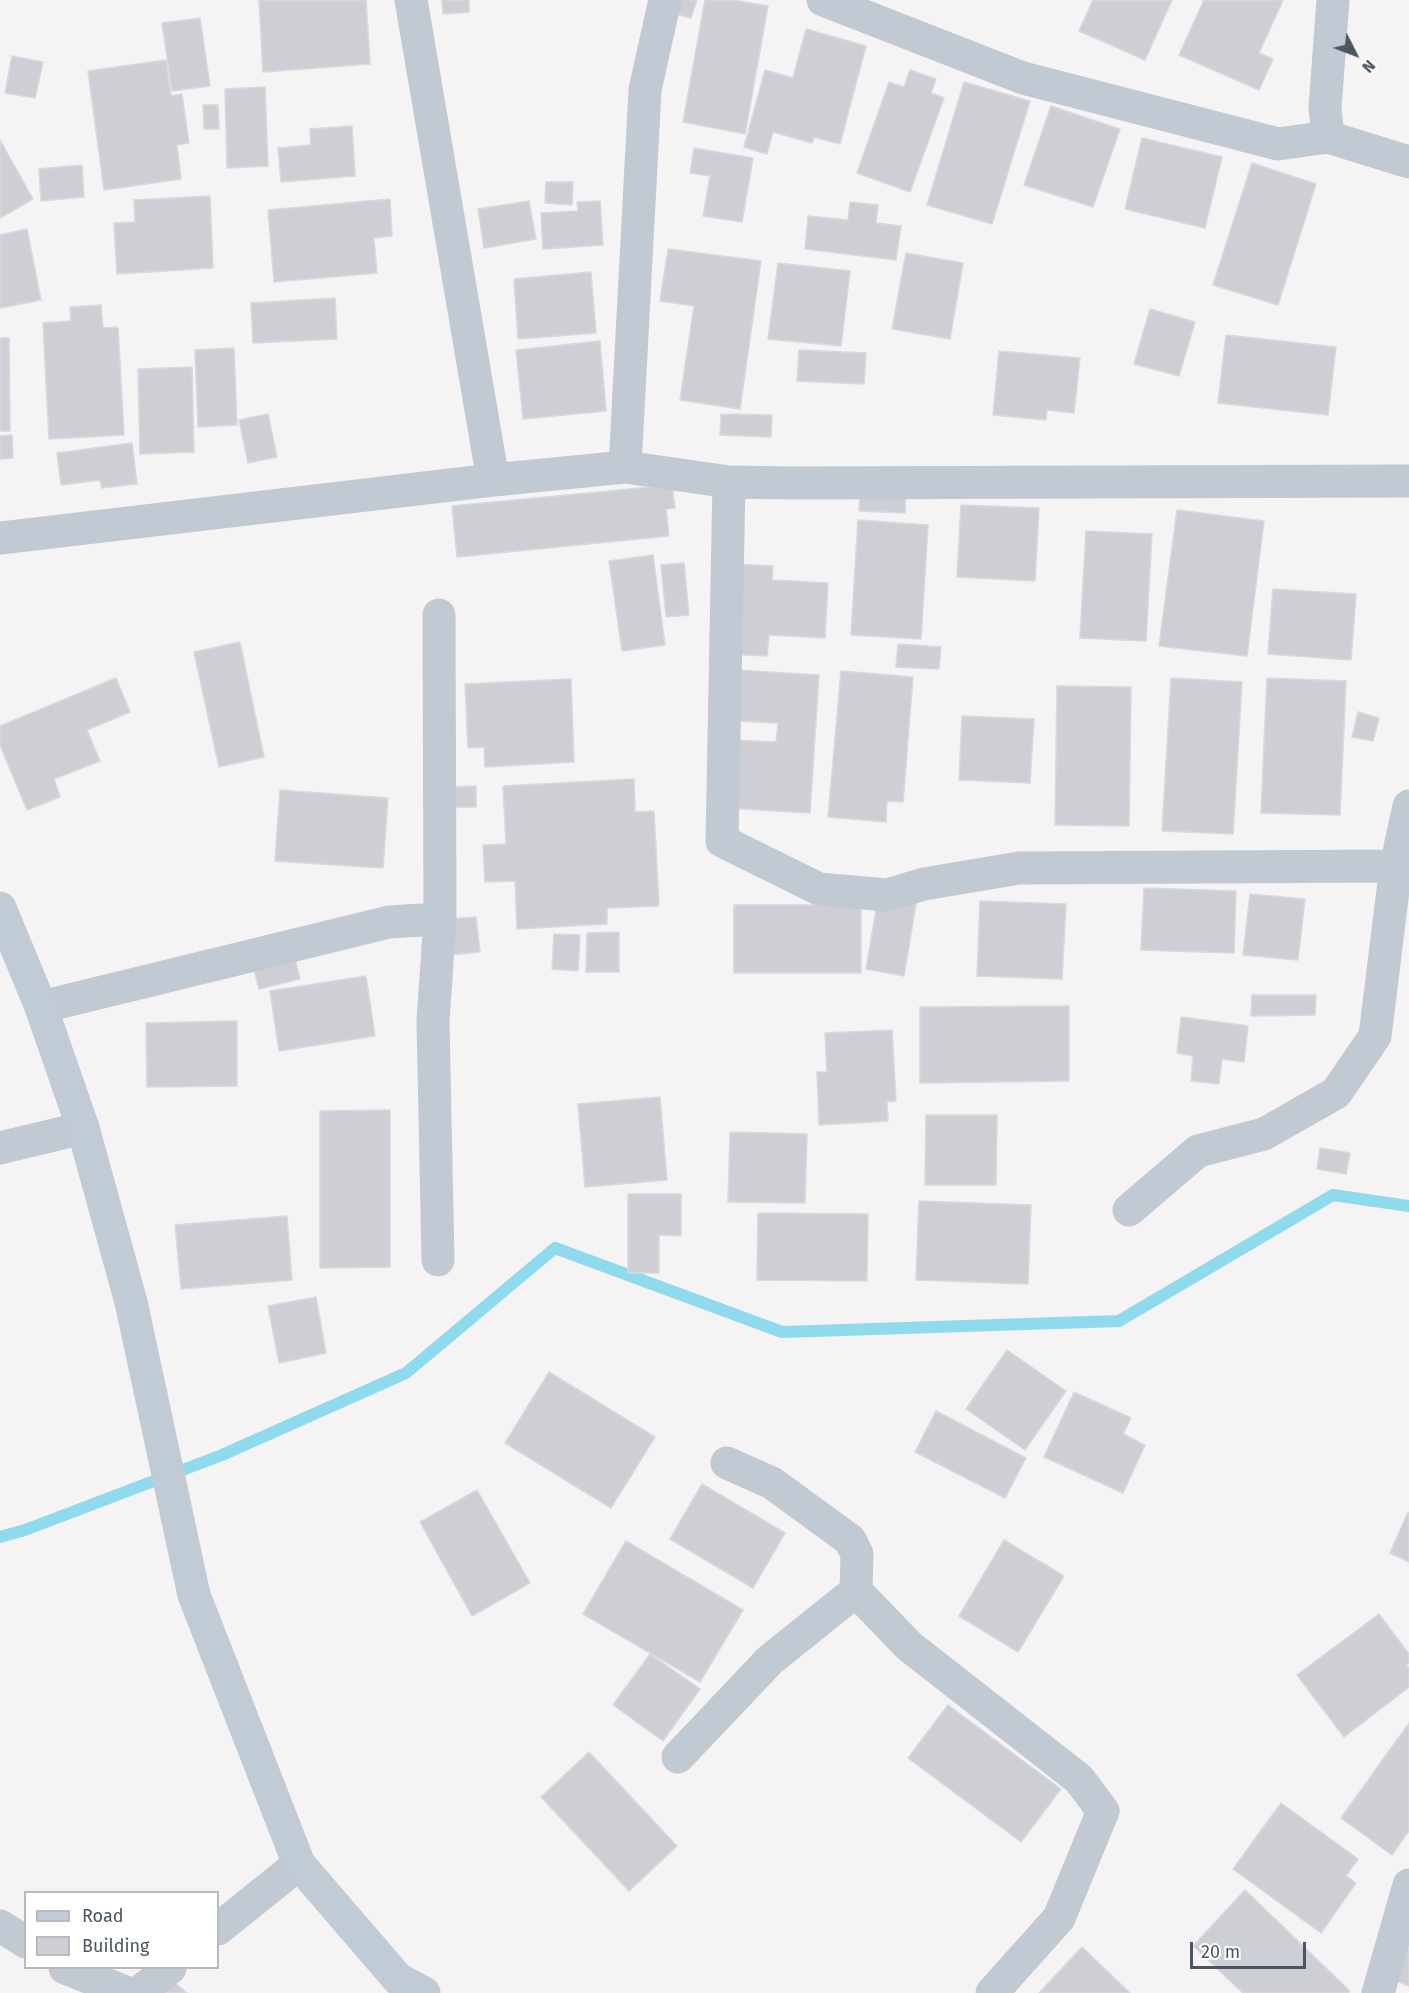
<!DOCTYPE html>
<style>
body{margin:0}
#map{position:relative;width:1409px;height:1993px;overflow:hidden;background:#f5f3f3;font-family:"Fira Sans",sans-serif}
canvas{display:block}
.legend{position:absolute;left:24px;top:1891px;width:195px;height:78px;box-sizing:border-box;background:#fff;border:2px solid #b7bbc0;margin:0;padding:8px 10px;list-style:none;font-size:18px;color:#4a5661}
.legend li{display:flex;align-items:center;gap:12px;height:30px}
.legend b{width:30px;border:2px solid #b7bbc0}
.north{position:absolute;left:1325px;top:24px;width:60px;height:60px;-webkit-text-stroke:4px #fff;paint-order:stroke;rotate:132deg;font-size:16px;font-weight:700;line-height:24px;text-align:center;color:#4a5661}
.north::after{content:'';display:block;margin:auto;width:21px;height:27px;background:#4a5661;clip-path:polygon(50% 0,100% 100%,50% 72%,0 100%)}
.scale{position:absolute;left:1190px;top:1942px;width:116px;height:27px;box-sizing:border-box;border:3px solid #4a5661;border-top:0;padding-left:8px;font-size:18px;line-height:21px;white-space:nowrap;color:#4a5661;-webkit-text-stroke:4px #fff;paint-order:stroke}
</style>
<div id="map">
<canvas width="1409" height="1993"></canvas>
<ul class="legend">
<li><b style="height:8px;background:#c1cbd6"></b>Road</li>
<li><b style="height:16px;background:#cdcfd5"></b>Building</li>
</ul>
<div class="north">N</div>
<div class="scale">20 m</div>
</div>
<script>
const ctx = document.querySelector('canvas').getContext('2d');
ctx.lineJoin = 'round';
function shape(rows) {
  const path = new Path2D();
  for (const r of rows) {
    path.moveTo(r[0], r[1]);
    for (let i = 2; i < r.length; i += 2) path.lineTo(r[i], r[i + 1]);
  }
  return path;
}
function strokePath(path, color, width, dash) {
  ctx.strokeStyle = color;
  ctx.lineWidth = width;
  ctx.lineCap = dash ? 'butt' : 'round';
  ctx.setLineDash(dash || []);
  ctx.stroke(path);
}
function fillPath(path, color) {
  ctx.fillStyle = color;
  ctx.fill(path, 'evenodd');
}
const stream = shape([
 [0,1537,25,1530,222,1455,406,1373,555,1248,782,1332,1119,1321,1333,1195,1409,1206]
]);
const building = shape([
 [259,0,366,0,370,64,263,72,259,0],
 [442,0,469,0,469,12,443,14,442,0],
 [676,0,697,0,691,18,672,13,676,0],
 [705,0,733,0,768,6,745,134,683,122,705,0],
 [1093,0,1172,0,1145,60,1079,31,1093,0],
 [1204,0,1283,0,1259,53,1273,59,1259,90,1179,55,1204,0],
 [200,18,210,86,172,91,162,23,200,18],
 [806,29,866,46,840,144,814,137,812,143,773,132,767,154,744,147,765,70,793,78,806,29],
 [12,56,43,62,35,98,5,93,12,56],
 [166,60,171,96,182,94,189,143,177,145,181,179,104,190,88,71,166,60],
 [910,70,936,79,931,93,944,98,910,192,857,173,889,82,904,87,910,70],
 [964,82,1030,101,992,224,927,205,964,82],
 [265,87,268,166,227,168,225,89,265,87],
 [203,105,218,105,219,129,204,129,203,105],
 [1051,106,1120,129,1093,207,1024,185,1051,106],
 [352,126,355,176,281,182,278,148,311,145,310,129,352,126],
 [1142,138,1222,157,1205,228,1125,209,1142,138],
 [0,140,33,199,0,218,0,140],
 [694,148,753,158,742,222,703,216,710,176,690,173,694,148],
 [1252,163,1316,184,1278,305,1213,285,1252,163],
 [82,165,84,197,41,201,39,169,82,165],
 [546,182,573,182,572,205,545,203,546,182],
 [210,196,213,268,117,274,114,223,135,222,134,200,210,196],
 [390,199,392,236,374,238,377,273,274,282,268,210,390,199],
 [529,201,536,239,484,248,478,209,529,201],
 [600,201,603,245,543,249,541,213,578,211,577,202,600,201],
 [850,202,878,205,876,223,901,226,896,260,805,249,808,216,848,220,850,202],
 [27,229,41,300,0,308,0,235,27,229],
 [668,249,761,261,740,409,680,400,694,306,660,301,668,249],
 [906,253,963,263,950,339,892,329,906,253],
 [778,263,850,271,841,346,768,339,778,263],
 [591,272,596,333,518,339,514,279,591,272],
 [335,298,337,339,253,343,251,303,335,298],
 [101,305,103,328,118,327,124,435,49,439,43,323,71,321,70,307,101,305],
 [1150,309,1195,322,1179,376,1134,364,1150,309],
 [1226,335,1336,347,1328,415,1218,403,1226,335],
 [0,338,9,338,10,431,0,431,0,338],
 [600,341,606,411,523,419,516,350,600,341],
 [234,348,237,425,198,427,195,350,234,348],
 [799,350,866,353,864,384,797,381,799,350],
 [999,351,1080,358,1074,413,1047,410,1046,420,993,415,999,351],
 [192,367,194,452,140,454,138,369,192,367],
 [268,414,277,457,248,463,239,420,268,414],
 [721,414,772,415,771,437,720,435,721,414],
 [12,435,13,458,0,459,0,436,12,435],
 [132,443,137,484,102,488,100,480,61,485,57,453,132,443],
 [672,485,675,508,666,509,669,536,457,557,452,506,672,485],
 [861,486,906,489,905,513,859,511,861,486],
 [961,505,1039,508,1035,581,957,577,961,505],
 [1177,510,1264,521,1247,656,1159,646,1177,510],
 [858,520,928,525,921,639,851,635,858,520],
 [1086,531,1152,534,1146,641,1080,638,1086,531],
 [653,555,665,645,622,651,609,561,653,555],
 [684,563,689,615,666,617,661,565,684,563],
 [734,564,773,566,772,580,828,583,825,638,769,635,767,656,728,654,734,564],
 [1273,589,1356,594,1351,660,1268,654,1273,589],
 [240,642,264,757,219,767,194,652,240,642],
 [898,644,941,647,939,669,896,667,898,644],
 [738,670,819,675,810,813,729,808,733,740,776,742,778,723,735,721,738,670],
 [841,671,913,677,903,802,887,801,886,822,828,817,841,671],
 [116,678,130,712,87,730,100,761,54,779,60,797,27,810,0,745,0,726,116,678],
 [1171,678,1242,682,1233,834,1162,831,1171,678],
 [1267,678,1346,681,1340,815,1261,813,1267,678],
 [571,679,574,762,485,767,484,747,468,748,465,684,571,679],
 [1057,686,1131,687,1129,826,1055,825,1057,686],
 [1358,712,1379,718,1373,741,1352,737,1358,712],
 [962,716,1034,719,1030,783,959,780,962,716],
 [634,779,635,812,654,811,659,906,607,908,607,924,517,929,515,881,485,882,483,845,506,844,503,786,634,779],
 [476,786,476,807,452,807,452,787,476,786],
 [280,790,388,798,383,868,275,861,280,790],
 [1144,888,1236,891,1234,953,1141,950,1144,888],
 [1250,894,1305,899,1298,960,1243,955,1250,894],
 [878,898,916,904,904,976,866,969,878,898],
 [980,901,1066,904,1062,979,977,976,980,901],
 [734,905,861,905,861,973,734,973,734,905],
 [476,917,480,952,451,955,448,919,476,917],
 [619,932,619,972,586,972,587,933,619,932],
 [554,934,580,935,578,971,552,969,554,934],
 [294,955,300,979,259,989,253,965,294,955],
 [366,976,375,1036,279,1051,270,991,366,976],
 [1252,995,1316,995,1315,1015,1251,1016,1252,995],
 [1069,1006,1069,1081,920,1083,920,1007,1069,1006],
 [1181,1017,1248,1026,1244,1062,1222,1059,1219,1084,1191,1081,1193,1056,1177,1053,1181,1017],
 [237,1021,237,1086,147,1087,146,1023,237,1021],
 [892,1030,896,1101,887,1102,888,1121,819,1125,817,1072,827,1072,825,1033,892,1030],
 [660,1097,667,1180,585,1187,578,1104,660,1097],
 [390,1110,390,1267,320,1268,320,1111,390,1110],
 [926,1115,997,1115,996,1185,925,1185,926,1115],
 [730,1132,807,1134,805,1203,728,1202,730,1132],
 [1320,1148,1350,1153,1346,1174,1317,1169,1320,1148],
 [628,1194,681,1194,681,1236,659,1235,659,1273,628,1273,628,1194],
 [919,1201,1031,1205,1028,1284,916,1280,919,1201],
 [758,1213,868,1214,867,1281,757,1280,758,1213],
 [287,1216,292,1280,181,1289,175,1225,287,1216],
 [316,1297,326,1353,279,1363,268,1306,316,1297],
 [1007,1350,1066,1391,1025,1450,966,1409,1007,1350],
 [549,1372,655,1437,611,1508,505,1443,549,1372],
 [1074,1392,1131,1418,1123,1434,1145,1445,1123,1493,1044,1457,1074,1392],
 [936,1411,1026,1458,1005,1498,915,1452,936,1411],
 [702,1484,785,1533,753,1588,670,1539,702,1484],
 [477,1490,530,1583,472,1616,420,1522,477,1490],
 [1408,1512,1409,1513,1409,1562,1390,1553,1408,1512],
 [1004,1540,1064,1576,1018,1652,959,1616,1004,1540],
 [626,1541,743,1610,700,1682,583,1614,626,1541],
 [1379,1614,1409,1654,1409,1663,1406,1665,1409,1668,1409,1687,1344,1737,1297,1675,1379,1614],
 [650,1654,700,1689,663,1741,613,1705,650,1654],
 [948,1705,1061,1789,1021,1842,908,1758,948,1705],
 [1409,1723,1409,1831,1392,1855,1341,1818,1409,1723],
 [589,1752,677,1846,629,1891,541,1797,589,1752],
 [1281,1803,1358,1859,1346,1876,1356,1883,1321,1933,1233,1869,1281,1803],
 [1245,1890,1350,1991,1348,1993,1243,1993,1193,1946,1245,1890],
 [1409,1945,1409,1986,1394,1980,1409,1945],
 [1082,1947,1130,1993,1039,1993,1082,1947],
 [174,1982,187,1993,165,1993,174,1982]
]);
const street = shape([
 [411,0,493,480],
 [823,0,1023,78,1278,144,1328,137,1409,162],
 [1328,137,1325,108,1333,0],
 [625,467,645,90,665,0],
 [729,482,722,841,819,889,887,895,924,884,1019,868,1396,866],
 [0,538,493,480,625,467,729,482,794,483,1409,481],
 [41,1007,389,922,440,919],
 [0,1148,83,1128],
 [1129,1210,1198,1151,1264,1134,1336,1093,1375,1036,1396,866,1409,806],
 [438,1260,433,1021,440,919,439,615],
 [727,1463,772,1483,850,1540,857,1554,856,1591,909,1646,1079,1779,1103,1811,1059,1918,992,1993],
 [678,1757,770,1660,856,1591],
 [0,1926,26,1942],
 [218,1929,299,1864],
 [65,1968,128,1993],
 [138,1993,170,1968],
 [1378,1993,1409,1885]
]);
const secondary = shape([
 [0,908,41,1007,83,1128,131,1302,194,1595,299,1864,398,1979,424,1993]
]);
strokePath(stream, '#90daee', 12);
fillPath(building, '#cdcfd5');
strokePath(building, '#d7d9de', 1.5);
strokePath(street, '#c1cad2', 33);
strokePath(secondary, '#c1cbd6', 33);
</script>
